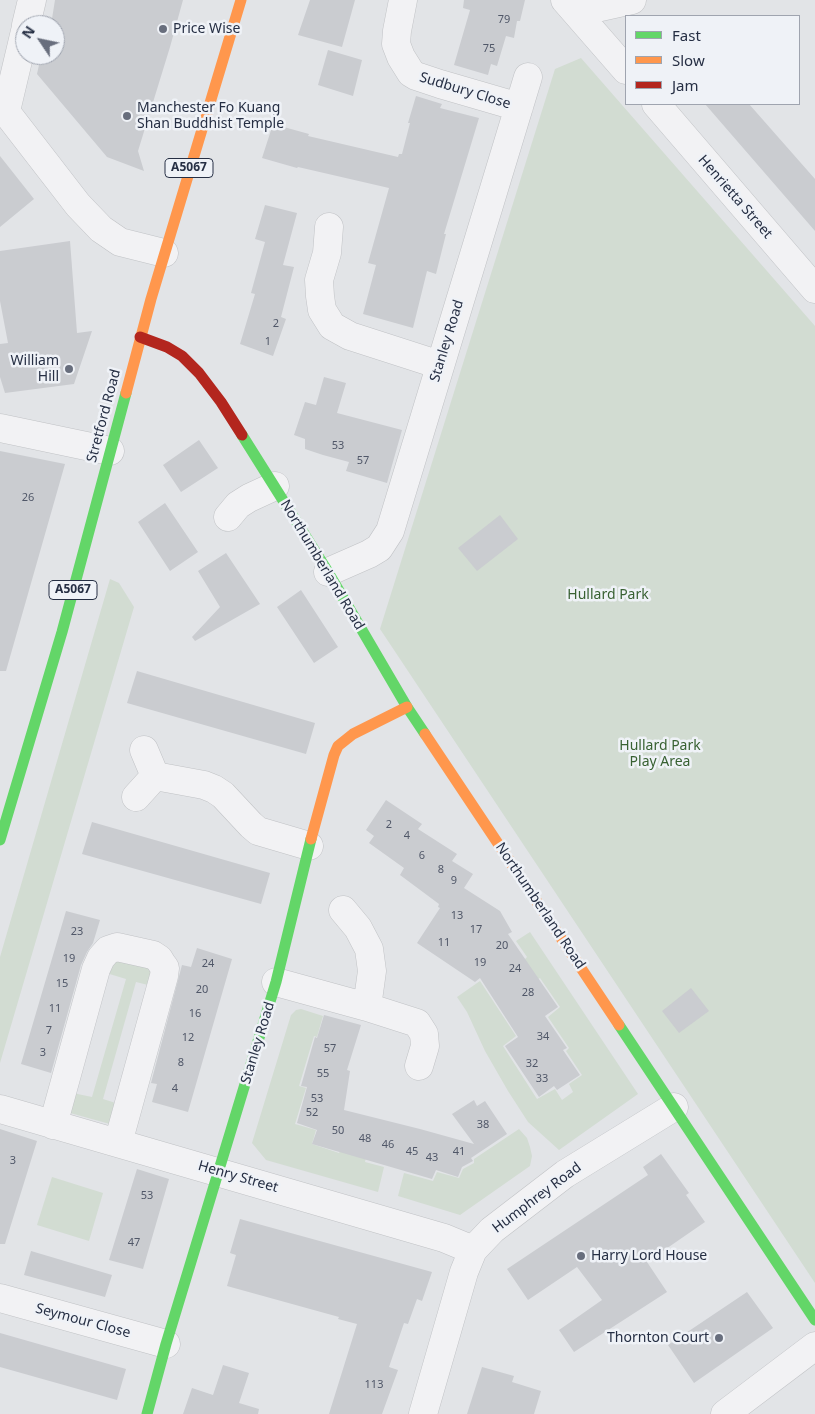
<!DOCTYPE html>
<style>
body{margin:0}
#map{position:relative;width:815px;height:1414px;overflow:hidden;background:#e2e4e7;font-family:"Noto Sans",sans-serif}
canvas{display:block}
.legend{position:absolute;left:625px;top:15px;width:175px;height:90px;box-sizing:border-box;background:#eff2f7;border:1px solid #9fa4af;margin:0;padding:6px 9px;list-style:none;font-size:15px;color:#262f44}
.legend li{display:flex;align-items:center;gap:10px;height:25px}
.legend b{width:25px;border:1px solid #9fa4af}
.north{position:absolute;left:15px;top:15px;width:50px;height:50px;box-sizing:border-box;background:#eff2f7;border:1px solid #9fa4af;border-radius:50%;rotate:304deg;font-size:14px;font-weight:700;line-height:20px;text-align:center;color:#262f44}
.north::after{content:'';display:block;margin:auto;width:18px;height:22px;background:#686e7d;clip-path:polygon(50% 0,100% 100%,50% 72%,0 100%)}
</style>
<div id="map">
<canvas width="815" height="1414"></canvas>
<ul class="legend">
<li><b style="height:6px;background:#63d668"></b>Fast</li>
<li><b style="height:6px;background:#ff974d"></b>Slow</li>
<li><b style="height:6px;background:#b3261e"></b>Jam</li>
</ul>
<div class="north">N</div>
</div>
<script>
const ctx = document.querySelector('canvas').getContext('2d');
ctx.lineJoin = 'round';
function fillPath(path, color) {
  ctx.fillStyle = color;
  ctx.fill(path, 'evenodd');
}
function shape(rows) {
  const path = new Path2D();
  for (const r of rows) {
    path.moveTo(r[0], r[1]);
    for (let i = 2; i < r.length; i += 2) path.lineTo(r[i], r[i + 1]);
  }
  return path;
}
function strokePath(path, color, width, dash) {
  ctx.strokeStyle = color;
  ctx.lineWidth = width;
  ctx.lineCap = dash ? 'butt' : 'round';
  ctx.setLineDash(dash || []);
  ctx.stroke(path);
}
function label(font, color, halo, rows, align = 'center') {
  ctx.font = font + ' "Noto Sans",sans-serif';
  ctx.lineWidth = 5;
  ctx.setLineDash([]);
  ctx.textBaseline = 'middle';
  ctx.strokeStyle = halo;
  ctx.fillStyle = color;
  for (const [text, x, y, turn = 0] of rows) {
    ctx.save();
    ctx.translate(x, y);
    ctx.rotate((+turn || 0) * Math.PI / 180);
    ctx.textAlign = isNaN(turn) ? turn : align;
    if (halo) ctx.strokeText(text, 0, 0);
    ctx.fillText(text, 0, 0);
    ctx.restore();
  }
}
const green = shape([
 [581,58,815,326,815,1283,380,629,555,69],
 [110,579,119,583,134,607,0,1063,0,957],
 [530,932,638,1094,559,1150,528,1122,508,1091,485,1051,467,1012,457,997,480,981,516,1036,503,1046,537,1099,555,1089,562,1100,573,1092,569,1084,582,1075,566,1051,569,1048,548,1017,560,1007,540,978,535,981,522,962,527,957,516,941],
 [109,958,154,969,156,987,136,982,103,1099,122,1105,117,1126,63,1111,68,1092,92,1097,126,979,103,972],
 [301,1009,323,1016,317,1037,314,1036,299,1086,306,1088,295,1124,316,1130,312,1144,339,1153,341,1149,366,1157,365,1162,384,1167,378,1192,266,1160,252,1143,291,1015,296,1010],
 [519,1129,527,1138,530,1147,532,1156,530,1166,460,1215,398,1196,404,1173,433,1181,437,1172,459,1178,463,1169,474,1163,474,1159],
 [52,1177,103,1193,89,1241,37,1225]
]);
const building = shape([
 [55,0,183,0,170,47,138,151,144,171,107,157,37,74,41,56,42,55,55,55,55,25,51,25],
 [310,0,355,0,342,47,298,35],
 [464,0,525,0,520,21,517,21,514,38,506,36,497,66,491,64,488,75,454,65,470,10,463,8],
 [328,50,362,60,353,96,318,85],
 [416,96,442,104,440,108,479,118,444,234,446,234,436,274,427,271,413,328,363,314,376,265,368,263,389,188,298,167,297,168,262,158,273,124,309,134,308,136,398,157,399,154,402,154,410,123,408,123],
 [705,104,749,104,815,179,815,231],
 [0,156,34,199,0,227],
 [265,205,297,213,283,265,294,267,281,317,286,319,273,356,240,344,255,294,251,293,265,242,255,239],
 [70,241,77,333,92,331,74,384,5,393,0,377,0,344,8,343,0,301,0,251],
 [324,377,346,383,337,413,402,430,387,483,346,471,349,462,323,455,305,449,305,439,294,435,305,402,316,405],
 [199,440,218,468,181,492,163,465],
 [0,451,65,464,6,671,0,671],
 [165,503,198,552,170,571,138,522],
 [500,515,518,539,477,571,458,548],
 [226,553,260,604,195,641,192,637,220,607,198,571],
 [301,590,338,647,314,663,277,607],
 [137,671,315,723,306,754,127,703],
 [386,800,422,824,418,829,457,854,452,861,473,874,464,888,500,911,512,932,508,934,558,1007,545,1016,567,1048,563,1050,580,1075,557,1090,554,1086,539,1097,505,1046,518,1037,480,978,475,982,417,943,440,908,438,907,439,904,400,875,404,868,369,843,374,836,366,830],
 [92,822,270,873,261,904,82,854],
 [66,911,100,920,93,943,87,952,81,965,51,1073,21,1064],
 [197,948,232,959,188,1112,152,1102,157,1084,151,1083,182,965,191,967],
 [691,988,709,1011,679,1033,662,1011],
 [324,1015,361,1025,347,1070,350,1071,344,1110,420,1129,474,1144,452,1114,474,1100,477,1106,485,1101,507,1134,471,1158,473,1161,462,1167,458,1177,436,1170,432,1179,312,1144,317,1130,297,1123,307,1087,301,1086,315,1037,317,1038],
 [0,1129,37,1141,5,1244,0,1244],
 [661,1154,689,1193,686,1195,705,1222,647,1262,667,1292,574,1352,559,1330,602,1300,577,1267,528,1300,507,1269,648,1175,643,1167],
 [137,1169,169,1179,143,1269,109,1260],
 [240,1219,432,1272,422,1301,417,1299,408,1324,404,1323,389,1367,398,1370,382,1414,329,1414,357,1324,338,1319,339,1317,227,1286,236,1255,230,1253],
 [31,1251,112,1275,105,1297,24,1275],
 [747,1292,773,1328,694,1383,668,1345],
 [0,1333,126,1369,117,1400,0,1367],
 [223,1365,249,1373,239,1403,259,1409,258,1414,183,1414,192,1388,213,1395],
 [482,1367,514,1376,512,1382,541,1391,534,1414,467,1414]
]);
const street = shape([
 [403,0,397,31,396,44,401,57,411,73,416,76,440,84,519,107],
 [565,0,626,70],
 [579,16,596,8,632,0],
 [26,25,32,0],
 [0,104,78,205,101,229,120,242,164,253],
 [656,104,815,289],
 [6,111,25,31],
 [329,227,327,253,319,280,320,296,322,310,332,326,350,336,440,365],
 [0,428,110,451],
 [228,517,238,505,249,498,275,486],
 [328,572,369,554,379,548,390,531,528,77],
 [155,776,204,785,214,789,223,795,251,825,258,831,309,846],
 [136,797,155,776,144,750],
 [343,910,358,928,369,949,372,971,367,1007],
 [276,982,367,1007,417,1023,424,1034,425,1046,419,1066],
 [0,1109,444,1238,473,1250],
 [53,1125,96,969,101,958,108,950,117,947,153,955,159,959,162,964,165,968,164,976,118,1143],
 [0,1298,166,1344],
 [423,1414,464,1272,473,1250,492,1230,565,1174,674,1107],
 [725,1414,815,1346]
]);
const fast = shape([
 [242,435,328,572,407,707,425,734],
 [0,840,62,632,126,393],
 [619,1025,815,1320],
 [147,1414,166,1344,276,982,311,839]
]);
const slow = shape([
 [126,393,151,299,241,0],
 [425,734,619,1025],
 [311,839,334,755,338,746,353,734,407,707]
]);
const jam = shape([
 [140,337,167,347,182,356,199,373,221,402,242,435]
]);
const markers = [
 [163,29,5,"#686e7d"],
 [127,116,5,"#686e7d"],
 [69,369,5,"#686e7d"],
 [581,1256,5,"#686e7d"],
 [719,1338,5,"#686e7d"]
];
const numberNames = [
 ["79",504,20],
 ["75",489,49],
 ["2",276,324],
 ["1",268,342],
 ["53",338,446],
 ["57",363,461],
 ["26",28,498],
 ["2",389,825],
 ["4",407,836],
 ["6",422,856],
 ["8",441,870],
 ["9",454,881],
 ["13",457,916],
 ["17",476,930],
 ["23",77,932],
 ["11",444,943],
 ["20",502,946],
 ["19",69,959],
 ["19",480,963],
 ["24",208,964],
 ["24",515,969],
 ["15",62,984],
 ["20",202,990],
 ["28",528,993],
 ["11",55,1009],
 ["16",195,1014],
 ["7",49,1031],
 ["34",543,1037],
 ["12",188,1038],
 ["57",330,1049],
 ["3",43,1053],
 ["8",181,1063],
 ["32",532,1064],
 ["55",323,1074],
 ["33",542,1079],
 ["4",175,1089],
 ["53",317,1099],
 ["52",312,1113],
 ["38",483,1125],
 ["50",338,1131],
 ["48",365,1139],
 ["46",388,1145],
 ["45",412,1152],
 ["41",459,1152],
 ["43",432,1158],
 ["3",13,1161],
 ["53",147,1196],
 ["47",134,1243],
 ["113",374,1385]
];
const shields = [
 [189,168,48],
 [73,590,48]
];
const shieldNames = [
 ["A5067",189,168],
 ["A5067",73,590]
];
const poiNames = [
 ["Price Wise",173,29],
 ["Manchester Fo Kuang",137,108],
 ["Shan Buddhist Temple",137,124],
 ["William",59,361,"right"],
 ["Hill",59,377,"right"],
 ["Harry Lord House",591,1256],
 ["Thornton Court",709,1338,"right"]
];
const streetNames = [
 ["Sudbury Close",465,91,17],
 ["Henrietta Street",735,197,49],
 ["Stanley Road",447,341,-73],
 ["Stretford Road",104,416,-75],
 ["Northumberland Road",322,565,59],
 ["Northumberland Road",540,906,56],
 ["Stanley Road",258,1043,-73],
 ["Henry Street",238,1177,16],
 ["Humphrey Road",537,1198,-37],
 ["Seymour Close",83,1321,15]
];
const parkNames = [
 ["Hullard Park",608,595],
 ["Hullard Park",660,746],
 ["Play Area",660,762]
];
fillPath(green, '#d2dcd2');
fillPath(building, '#caccd0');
strokePath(street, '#c0c2c5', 29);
strokePath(street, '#f2f2f4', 28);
strokePath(fast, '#63d668', 11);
strokePath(slow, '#ff974d', 11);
strokePath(jam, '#b3261e', 11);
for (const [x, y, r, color] of markers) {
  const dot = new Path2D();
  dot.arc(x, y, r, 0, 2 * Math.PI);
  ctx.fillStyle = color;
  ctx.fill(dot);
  strokePath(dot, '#eff2f7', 2);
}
label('11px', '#505768', null, numberNames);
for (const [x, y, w] of shields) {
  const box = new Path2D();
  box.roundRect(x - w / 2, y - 9.5, w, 19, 4);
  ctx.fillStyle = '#eff2f7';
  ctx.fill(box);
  strokePath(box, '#262f44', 1);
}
label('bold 12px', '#262f44', null, shieldNames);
label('14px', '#262f44', '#eff2f7', poiNames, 'left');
label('14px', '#262f44', '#eff2f7', streetNames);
label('14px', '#386132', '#eff2f7', parkNames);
</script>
